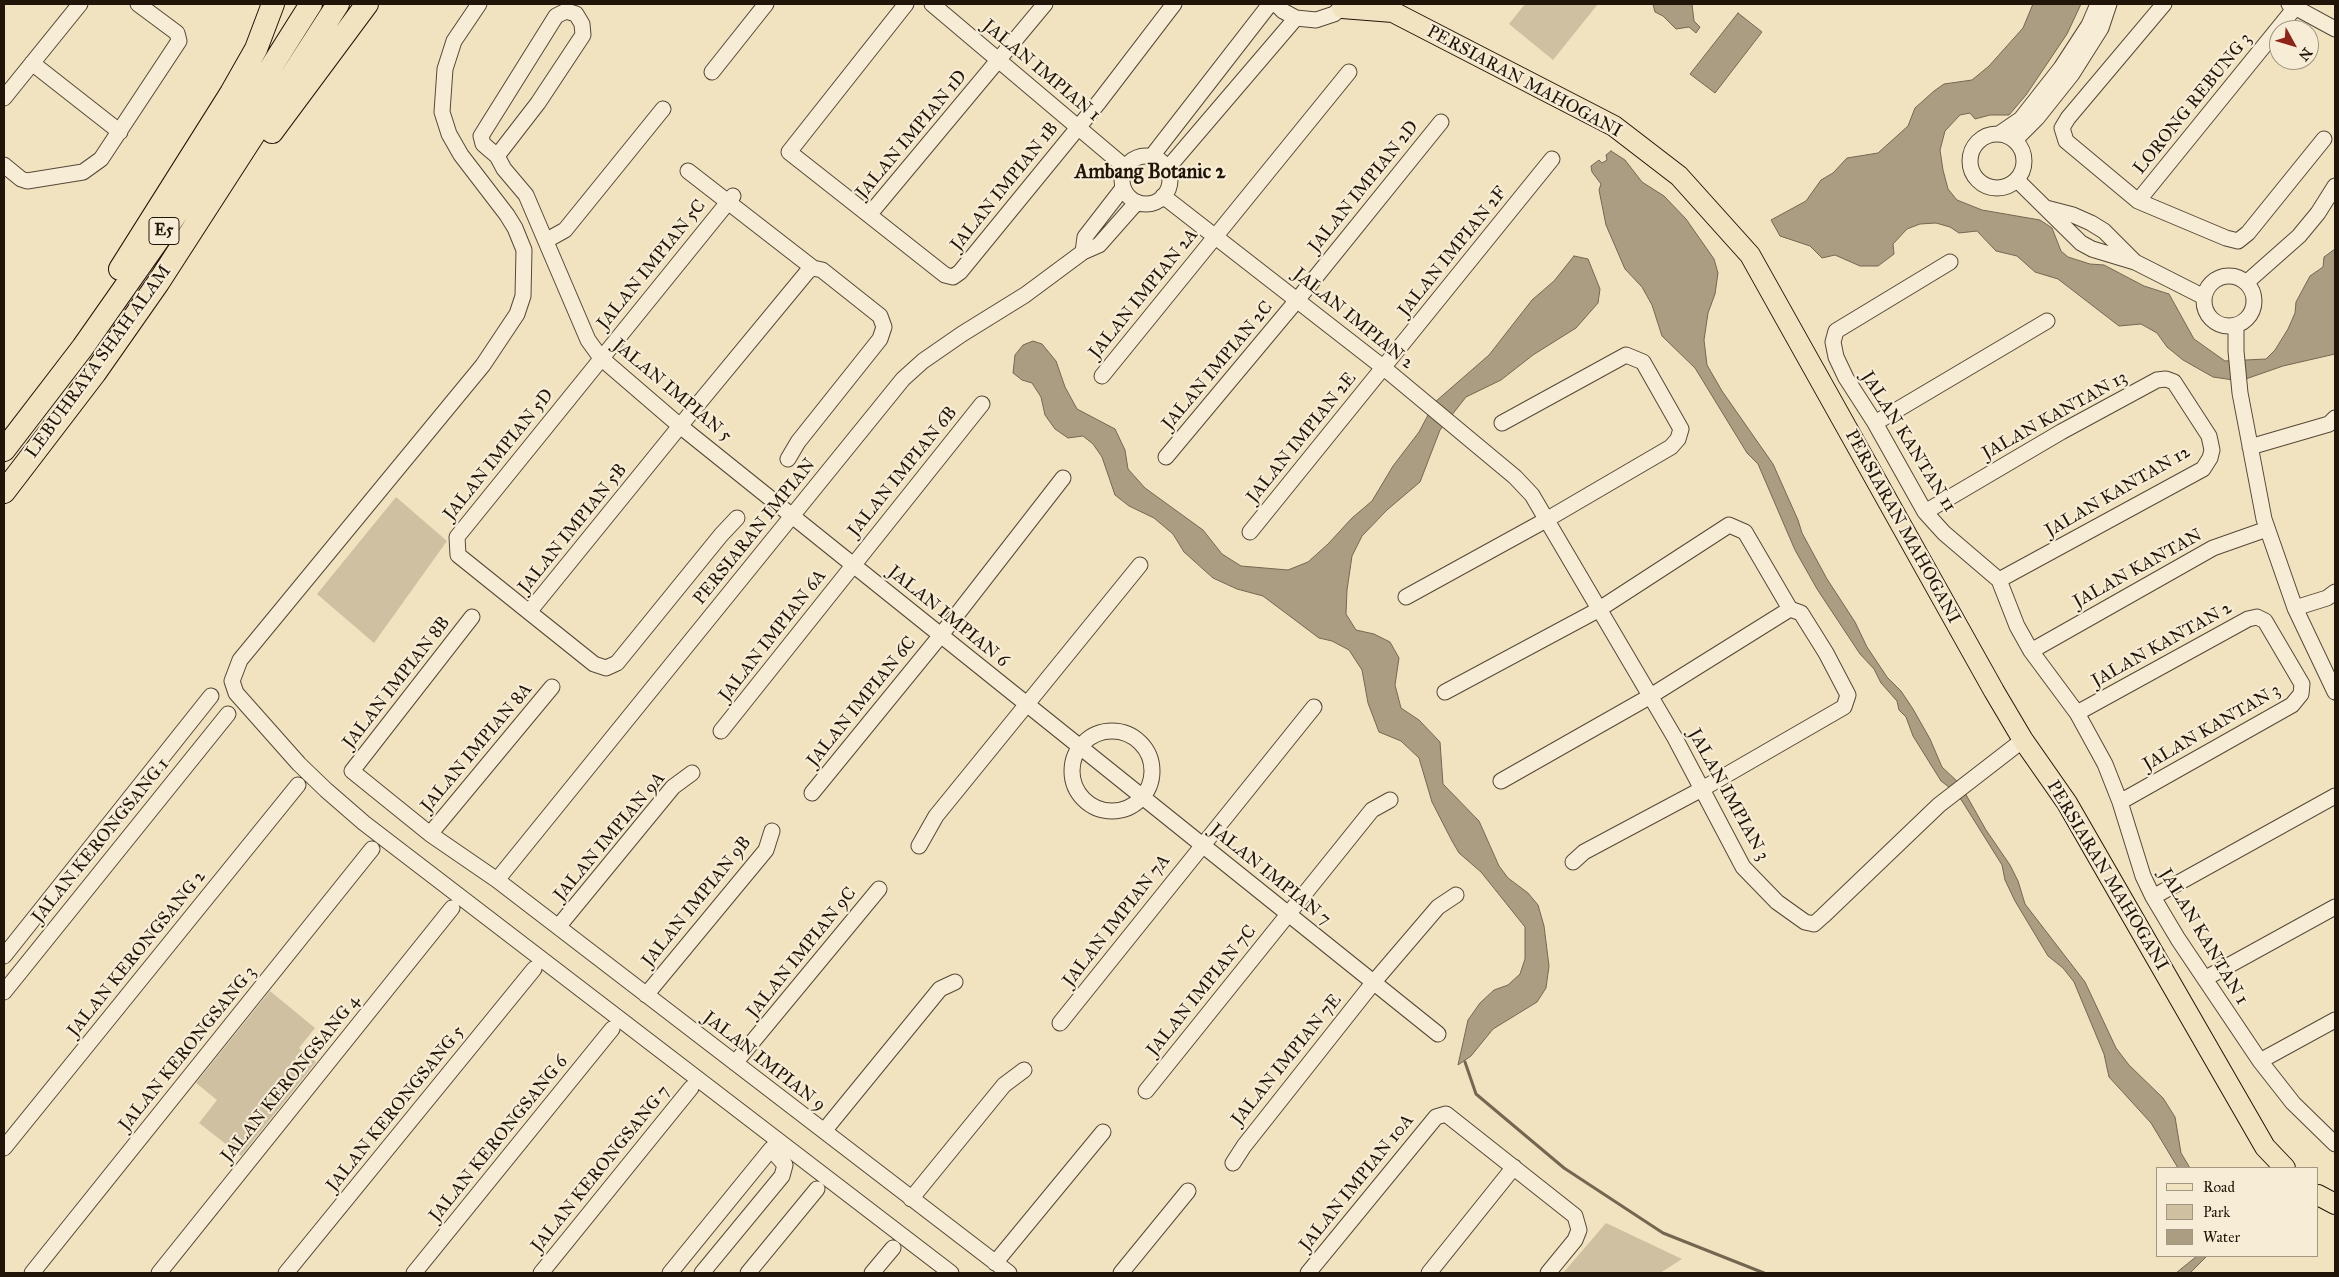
<!DOCTYPE html>
<style>
body{margin:0}
#map{position:relative;width:2339px;height:1277px;overflow:hidden;background:#f2e3c0;font-family:"IM FELL Great Primer",serif}
canvas{display:block}
.frame{position:absolute;inset:0;border:5px solid #211509;pointer-events:none}
.legend{position:absolute;left:2156px;top:1167px;width:162px;height:90px;box-sizing:border-box;background:#f7edd6;border:1px solid #a19784;margin:0;padding:6px 9px;list-style:none;font-size:15px;color:#211509}
.legend li{display:flex;align-items:center;gap:10px;height:25px}
.legend b{width:25px;border:1px solid #a19784}
.north{position:absolute;left:2269px;top:20px;width:50px;height:50px;box-sizing:border-box;background:#f7edd6;border:1px solid #a19784;border-radius:50%;rotate:129deg;font-size:14px;font-weight:700;line-height:20px;text-align:center;color:#211509}
.north::after{content:'';display:block;margin:auto;width:18px;height:22px;background:#8f2418;clip-path:polygon(50% 0,100% 100%,50% 72%,0 100%)}
</style>
<div id="map">
<canvas width="2339" height="1277"></canvas>
<div class="frame"></div>
<ul class="legend">
<li><b style="height:6px;background:#f2e3c0"></b>Road</li>
<li><b style="height:14px;background:#cec0a1"></b>Park</li>
<li><b style="height:14px;background:#ab9d82"></b>Water</li>
</ul>
<div class="north">N</div>
</div>
<script>
const ctx = document.querySelector('canvas').getContext('2d');
ctx.lineJoin = 'round';
function fillPath(path, color) {
  ctx.fillStyle = color;
  ctx.fill(path, 'evenodd');
}
function shape(rows) {
  const path = new Path2D();
  for (const r of rows) {
    if (r.length === 3) {
      path.moveTo(r[0] + r[2], r[1]);
      path.arc(r[0], r[1], r[2], 0, 2 * Math.PI);
      continue;
    }
    path.moveTo(r[0], r[1]);
    for (let i = 2; i < r.length; i += 2) path.lineTo(r[i], r[i + 1]);
  }
  return path;
}
function strokePath(path, color, width, dash) {
  ctx.strokeStyle = color;
  ctx.lineWidth = width;
  ctx.lineCap = dash ? 'butt' : 'round';
  ctx.setLineDash(dash || []);
  ctx.stroke(path);
}
function label(font, color, halo, rows, align = 'center') {
  ctx.font = font + ' "IM FELL Great Primer",serif';
  ctx.lineWidth = 4.5;
  ctx.setLineDash([]);
  ctx.textBaseline = 'middle';
  ctx.strokeStyle = halo;
  ctx.fillStyle = color;
  for (const [text, x, y, turn = 0] of rows) {
    ctx.save();
    ctx.translate(x, y);
    ctx.rotate((+turn || 0) * Math.PI / 180);
    ctx.textAlign = isNaN(turn) ? turn : align;
    if (halo) ctx.strokeText(text, 0, 0);
    ctx.fillText(text, 0, 0);
    ctx.restore();
  }
}
const green = shape([
 [1525,4,1598,4,1553,60,1509,24],
 [396,497,447,541,374,643,317,594],
 [270,991,315,1028,299,1048,316,1062,241,1156,199,1123,217,1100,196,1083],
 [1606,1223,1682,1259,1660,1273,1563,1273]
]);
const water = shape([
 [1653,4,1692,4,1694,21,1700,27,1696,33,1689,27,1676,29,1663,16,1655,12,1653,4],
 [2033,4,2081,4,2067,34,2026,95,2009,115,1990,115,1975,119,1970,113,1960,115,1945,131,1940,150,1943,170,1948,189,1957,200,1982,210,2040,220,2052,228,2061,251,2068,257,2090,264,2104,265,2144,286,2169,294,2194,339,2225,361,2266,359,2275,350,2288,329,2295,313,2296,302,2310,276,2323,267,2324,257,2335,249,2335,354,2283,366,2240,381,2213,377,2183,360,2167,347,2157,333,2141,324,2119,326,2058,279,2035,272,2017,256,1996,251,1977,231,1959,233,1950,227,1936,223,1920,224,1907,229,1893,244,1894,254,1878,266,1860,266,1835,255,1822,258,1810,246,1780,236,1771,220,1806,201,1821,180,1833,173,1847,158,1878,153,1908,126,1915,108,1934,91,1944,84,1972,80,1989,66,2023,28,2033,4],
 [1738,13,1762,32,1715,93,1690,74,1738,13],
 [1611,151,1625,160,1642,182,1664,196,1686,219,1714,259,1718,273,1715,294,1708,313,1704,340,1707,365,1722,391,1773,464,1798,520,1802,533,1827,579,1855,622,1867,647,1887,677,1901,691,1913,709,1930,739,1942,767,1960,784,1986,830,2010,865,2018,881,2025,904,2085,982,2116,1048,2129,1065,2163,1098,2175,1117,2181,1153,2190,1168,2178,1168,2151,1123,2109,1077,2104,1054,2074,982,2063,968,2048,956,2015,901,2005,880,2002,865,1962,801,1954,791,1941,781,1913,736,1906,717,1899,710,1897,701,1881,683,1874,669,1860,654,1817,589,1795,550,1758,464,1747,453,1695,368,1662,336,1652,305,1642,287,1625,269,1606,225,1599,190,1601,184,1592,172,1591,166,1599,160,1602,163,1607,160,1606,155,1611,151],
 [1574,256,1588,259,1600,289,1598,303,1576,328,1533,355,1501,380,1466,397,1440,430,1420,482,1387,510,1362,536,1352,556,1347,590,1346,614,1356,630,1374,634,1390,642,1399,658,1395,685,1401,708,1419,720,1440,742,1443,784,1479,821,1499,866,1508,878,1528,893,1538,905,1544,926,1549,966,1546,988,1537,1002,1493,1029,1471,1056,1458,1065,1468,1020,1480,1003,1494,990,1508,985,1520,974,1525,959,1525,927,1481,872,1459,853,1452,841,1432,802,1419,758,1401,741,1379,732,1368,703,1362,670,1349,650,1332,641,1319,638,1263,596,1237,589,1213,578,1184,552,1173,534,1154,518,1129,506,1115,495,1102,457,1093,444,1083,436,1068,438,1055,429,1045,415,1041,397,1032,383,1022,380,1013,373,1015,355,1023,345,1033,341,1042,344,1056,361,1065,387,1077,409,1115,429,1125,450,1128,469,1145,488,1203,530,1222,554,1241,566,1288,570,1308,562,1328,544,1352,518,1372,501,1393,466,1419,432,1435,402,1489,355,1532,300,1554,281,1574,256],
 [2197,1256,2207,1256,2190,1273,2176,1273,2197,1256]
]);
const stream = shape([
 [1465,1062,1476,1094,1564,1168,1663,1233,1764,1273]
]);
const minor = shape([
 [479,4,454,41,445,69,442,112,449,134,461,155,507,215,515,228,524,250,523,296,517,314,483,365,240,660,232,681,236,693,299,764,326,790,364,823,951,1273],
 [932,4,1125,167],
 [1045,4,869,215,945,275,953,277,960,272,1099,102,1174,4],
 [1276,4,1283,11,1296,18,1316,20,1334,14,1346,4],
 [2164,4,2068,118,2062,128,2066,141,2138,201,2226,238,2238,241,2248,233,2324,139],
 [2289,4,2335,29],
 [32,63,120,132],
 [712,72,766,4],
 [4,98,80,4],
 [1997,161,27],
 [1999,134,2021,119,2061,68,2089,25,2098,4],
 [2015,140,2037,118,2072,74,2101,28,2109,4],
 [497,156,538,103,583,35,582,24,576,14,566,11,556,16,481,136,483,144,497,156,504,169,526,195,588,340,601,358,680,426,1438,1034],
 [1152,156,1270,4],
 [1146,180,24],
 [4,165,21,179,27,181,83,172,101,159,179,41,177,33,138,4],
 [1167,169,1296,18],
 [688,171,813,268],
 [2017,180,2081,243,2092,249,2135,262,2204,297],
 [1163,196,1384,368,1515,477,1532,495,1675,738,1743,867,1777,902,1805,922,1814,924,1823,916,1939,805,2023,740],
 [2138,201,2298,4],
 [2046,208,2073,215,2091,223,2104,231,2134,261],
 [869,215,789,152,906,4],
 [547,240,565,230,663,109],
 [1083,252,1085,237,1123,188],
 [1950,262,1836,331,1833,342,1836,357,1846,378,1875,423,1925,512,1944,533,1999,580,2017,626,2031,651,2077,713,2105,764,2120,802,2143,876,2153,897,2178,939,2260,1061,2293,1103,2335,1144],
 [2229,301,25],
 [2247,282,2299,236,2318,213,2335,186],
 [2236,325,2236,351,2240,393,2264,519,2295,608,2335,692],
 [1102,376,1349,72],
 [1875,423,2047,321],
 [2250,447,2329,424,2335,418],
 [1166,457,1298,299,1441,122],
 [1925,512,2061,432,2157,380,2166,379,2174,382,2209,436,2212,450,2210,458,2203,469,1999,580],
 [737,518,721,535,617,663,606,668,594,664,529,612,680,426,808,271,813,268,822,270,880,316,884,327,880,339,798,442,788,459],
 [1250,532,1552,159],
 [1406,597,1546,520,1671,447,1678,439,1681,429,1643,362,1626,355,1502,423],
 [2295,608,2327,598,2335,592],
 [529,612,458,555,457,537,733,196],
 [472,617,352,771,430,834,497,880,1009,1273],
 [2031,651,2213,548,2267,529],
 [1445,692,1598,610,1729,525,1745,532,1790,609,1801,613,1826,653,1848,695,1844,707,1702,789,1584,852,1573,862],
 [2077,713,2248,619,2257,617,2265,621,2302,684,2301,694,2292,705,2120,802],
 [721,731,982,404],
 [1112,771,40],
 [1501,781,1649,697,1790,609],
 [812,793,941,635,1063,478],
 [430,834,552,687],
 [919,846,936,816,1140,565],
 [497,880,903,379,923,361,962,334,1025,295,1083,252,1099,245,1137,202],
 [2153,897,2335,796],
 [558,927,673,787,692,773],
 [4,956,211,696],
 [2206,978,2335,907],
 [4,992,228,714],
 [646,995,766,850,772,831],
 [1060,1023,1314,707],
 [2260,1061,2335,1020],
 [735,1063,879,889],
 [1146,1091,1372,810,1390,800],
 [824,1131,940,989,955,982],
 [4,1148,298,785],
 [1233,1163,1244,1146,1373,983,1438,907,1456,895],
 [911,1199,1004,1085,1024,1070],
 [995,1263,1103,1132],
 [32,1273,372,849],
 [159,1273,452,908],
 [286,1273,534,969],
 [414,1273,612,1029],
 [541,1273,691,1088],
 [670,1273,771,1149,785,1165,782,1176,702,1273],
 [748,1273,817,1189],
 [872,1273,893,1248],
 [1121,1273,1188,1191],
 [1308,1273,1436,1117,1446,1114,1575,1216,1579,1230,1575,1240,1548,1273],
 [1429,1273,1514,1167]
]);
const major = shape([
 [1385,4,1393,12,1614,126,1679,176,1750,255,1994,691,2023,740,2067,803,2265,1147,2285,1168],
 [1342,8,1393,12],
 [2318,1195,2335,1204]
]);
const highway = shape([
 [272,132,367,4],
 [120,269,231,93,256,49,273,4],
 [4,450,83,347,198,183,311,4],
 [4,492,95,373,158,283,338,4]
]);
const shields = [
 [164,231,30]
];
const shieldNames = [
 ["E5",164,231]
];
const streetNames = [
 ["JALAN IMPIAN 1",1041,71,40],
 ["PERSIARAN MAHOGANI",1524,82,28],
 ["LORONG REBUNG 3",2193,104,-51],
 ["JALAN IMPIAN 1D",912,135,-50],
 ["JALAN IMPIAN 1B",1005,187,-51],
 ["JALAN IMPIAN 2D",1364,187,-51],
 ["JALAN IMPIAN 2F",1453,252,-51],
 ["JALAN IMPIAN 5C",652,265,-51],
 ["JALAN IMPIAN 2A",1144,294,-51],
 ["JALAN IMPIAN 2",1353,319,39],
 ["LEBUHRAYA SHAH ALAM",99,362,-54],
 ["JALAN IMPIAN 2C",1218,366,-50],
 ["JALAN IMPIAN 5",672,391,40],
 ["JALAN KANTAN 13",2055,416,-29],
 ["JALAN IMPIAN 2E",1302,438,-51],
 ["JALAN KANTAN 11",1908,442,58],
 ["JALAN IMPIAN 5D",499,455,-51],
 ["JALAN IMPIAN 6B",903,472,-51],
 ["JALAN KANTAN 12",2118,492,-30],
 ["PERSIARAN MAHOGANI",1902,527,61],
 ["JALAN IMPIAN 5B",573,529,-51],
 ["PERSIARAN IMPIAN",755,532,-51],
 ["JALAN KANTAN",2138,569,-29],
 ["JALAN IMPIAN 6",948,617,39],
 ["JALAN IMPIAN 6A",773,636,-52],
 ["JALAN KANTAN 2",2162,645,-29],
 ["JALAN IMPIAN 8B",397,683,-52],
 ["JALAN IMPIAN 6C",862,702,-51],
 ["JALAN KANTAN 3",2212,728,-30],
 ["JALAN IMPIAN 8A",477,748,-50],
 ["JALAN IMPIAN 3",1728,795,61],
 ["JALAN IMPIAN 9A",610,837,-50],
 ["JALAN KERONGSANG 1",101,841,-51],
 ["JALAN IMPIAN 7",1270,875,39],
 ["PERSIARAN MAHOGANI",2107,876,59],
 ["JALAN IMPIAN 9B",697,902,-51],
 ["JALAN IMPIAN 7A",1117,921,-52],
 ["JALAN KANTAN 1",2203,937,59],
 ["JALAN IMPIAN 9C",802,953,-51],
 ["JALAN KERONGSANG 2",137,954,-51],
 ["JALAN IMPIAN 7C",1202,991,-51],
 ["JALAN KERONGSANG 3",188,1049,-51],
 ["JALAN IMPIAN 7E",1287,1060,-51],
 ["JALAN IMPIAN 9",764,1062,38],
 ["JALAN KERONGSANG 4",291,1079,-51],
 ["JALAN KERONGSANG 5",396,1109,-51],
 ["JALAN KERONGSANG 6",499,1139,-51],
 ["JALAN KERONGSANG 7",601,1169,-51],
 ["JALAN IMPIAN 10A",1357,1183,-51]
];
const quarterNames = [
 ["Ambang Botanic 2",1150,173]
];
fillPath(green, '#cec0a1');
fillPath(water, '#ab9d82');
strokePath(water, '#746752', 1);
strokePath(stream, '#746752', 3);
strokePath(minor, '#554837', 17);
strokePath(major, '#211509', 22);
strokePath(highway, '#211509', 24);
strokePath(minor, '#f7edd6', 15);
strokePath(major, '#f2e3c0', 20);
strokePath(highway, '#f2e3c0', 22);
for (const [x, y, w] of shields) {
  const box = new Path2D();
  box.roundRect(x - w / 2, y - 13.5, w, 27, 4);
  ctx.fillStyle = '#f7edd6';
  ctx.fill(box);
  strokePath(box, '#211509', 1);
}
label('bold 16px', '#211509', null, shieldNames);
label('18px', '#211509', '#f7edd6', streetNames);
label('bold 20px', '#211509', '#f7edd6', quarterNames);
</script>
